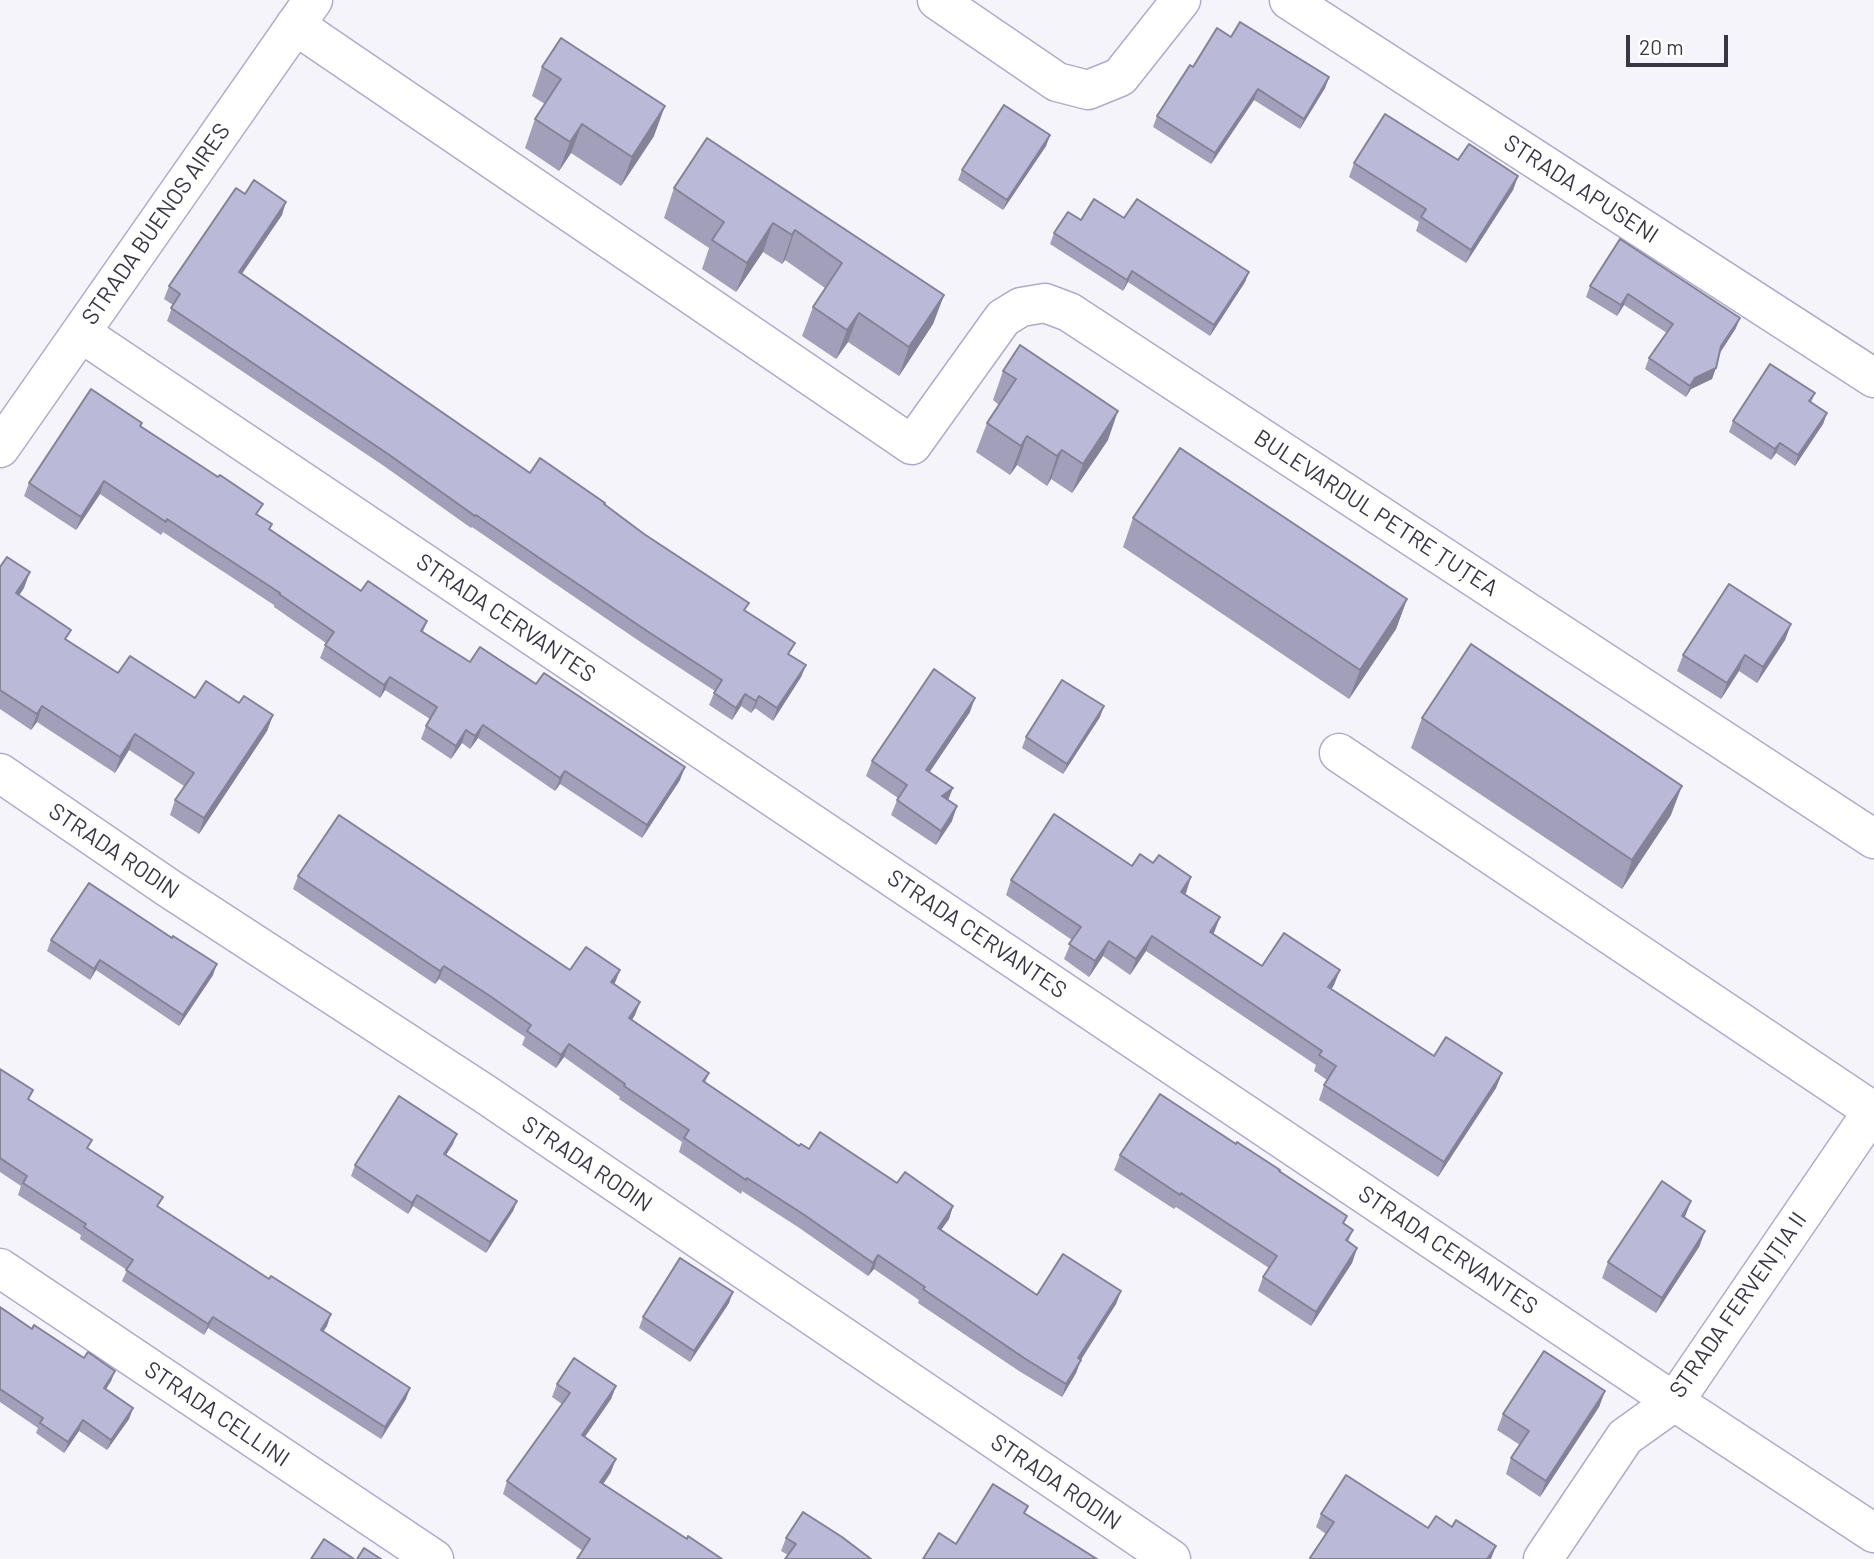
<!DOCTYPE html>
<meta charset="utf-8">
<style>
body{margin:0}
#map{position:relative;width:1874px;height:1559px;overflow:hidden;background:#f4f4fa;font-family:Barlow,sans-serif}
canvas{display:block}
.scale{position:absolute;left:1626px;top:35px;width:102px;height:32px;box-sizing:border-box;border:4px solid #383744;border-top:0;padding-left:9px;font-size:21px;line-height:24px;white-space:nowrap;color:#383744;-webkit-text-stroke:5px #fff;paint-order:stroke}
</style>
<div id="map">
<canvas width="1874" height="1559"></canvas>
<div class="scale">20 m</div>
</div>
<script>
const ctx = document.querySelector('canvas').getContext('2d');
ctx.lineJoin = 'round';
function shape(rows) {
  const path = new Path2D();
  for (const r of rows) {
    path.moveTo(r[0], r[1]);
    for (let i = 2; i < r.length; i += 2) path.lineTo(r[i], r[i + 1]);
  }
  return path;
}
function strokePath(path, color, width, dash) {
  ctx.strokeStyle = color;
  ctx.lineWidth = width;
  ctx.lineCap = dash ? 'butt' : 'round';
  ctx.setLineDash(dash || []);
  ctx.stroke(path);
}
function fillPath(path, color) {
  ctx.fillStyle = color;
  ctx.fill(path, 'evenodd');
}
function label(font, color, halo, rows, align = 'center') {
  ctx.font = font + ' Barlow,sans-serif';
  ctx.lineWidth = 5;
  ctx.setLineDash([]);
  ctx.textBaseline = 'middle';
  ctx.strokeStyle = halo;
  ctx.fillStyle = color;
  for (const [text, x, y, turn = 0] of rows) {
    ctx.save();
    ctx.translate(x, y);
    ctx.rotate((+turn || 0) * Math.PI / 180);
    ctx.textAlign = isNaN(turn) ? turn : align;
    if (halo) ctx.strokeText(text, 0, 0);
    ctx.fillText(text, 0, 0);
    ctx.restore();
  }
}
const minor = shape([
 [937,0,1057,82,1088,90,1120,77,1181,0],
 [1289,0,1874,378],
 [295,25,912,445,1003,318,1021,307,1045,303,1069,312,1874,839],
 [81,333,1655,1389,1874,1533],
 [0,448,313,0],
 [1339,753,1873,1111],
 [0,773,170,889,485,1094,1171,1559],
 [0,1268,434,1559],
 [1543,1559,1625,1437,1674,1402,1874,1109]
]);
const wall = shape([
 [1231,37,1329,77,1325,88,1300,129,1254,100,1211,164,1153,127,1157,116,1193,67],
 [542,67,654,136,621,186,571,153,559,171,525,148,535,119,545,104,532,96],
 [1050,135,1046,146,1003,210,958,180,962,170],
 [707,138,944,295,933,324,899,376,848,342,836,359,802,336,813,307,825,288,785,260,782,264,763,252,736,292,702,269,709,248,664,218,674,188],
 [1458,160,1518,176,1513,190,1466,263,1416,231,1419,222,1349,177,1354,163],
 [245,194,282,215,242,273,530,473,604,505,746,611,790,655,806,665,801,677,773,721,755,708,751,713,741,706,732,720,709,705,715,691,642,643,472,527,471,528,384,466,167,321,173,305,164,299,169,286],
 [1124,218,1249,272,1245,282,1210,336,1128,282,1123,291,1050,244,1054,233,1081,220],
 [1620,239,1736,328,1720,353,1712,379,1691,389,1686,397,1645,369,1649,358,1667,333,1624,305,1617,316,1586,297,1590,286],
 [1003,371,1108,440,1072,493,1051,479,1047,486,1017,465,1010,475,976,452,987,423,999,405,993,400],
 [1815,393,1811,403,1827,413,1823,424,1795,466,1776,453,1771,460,1729,432,1733,421],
 [142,423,141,426,259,515,270,529,361,591,427,621,423,632,470,662,680,780,642,838,560,784,555,791,478,738,470,749,462,743,451,759,421,739,426,726,430,719,385,690,380,698,320,658,326,643,274,607,274,605,163,532,161,535,100,494,76,530,24,496,29,483],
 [1133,518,1407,599,1396,629,1349,699,1123,547],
 [0,567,24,588,19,595,67,640,118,673,195,698,239,703,273,715,267,731,199,834,170,815,175,800,184,786,129,750,115,773,37,722,31,730,0,709],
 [1791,624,1785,640,1757,683,1739,671,1721,699,1677,671,1683,655],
 [970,712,929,772,948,800,952,821,936,845,891,815,898,798,866,776,872,761],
 [1100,717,1063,774,1022,748,1026,737],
 [1422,718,1671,815,1622,889,1411,748],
 [1132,866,1185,894,1213,934,1262,966,1334,985,1331,989,1434,1056,1502,1073,1496,1088,1438,1177,1319,1100,1324,1085,1327,1080,1314,1071,1316,1065,1146,951,1130,975,1103,956,1089,977,1064,959,1072,940,1006,895,1011,880],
 [298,876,614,984,635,1015,632,1020,709,1073,705,1083,799,1146,809,1149,953,1206,949,1219,941,1230,1037,1295,1121,1291,1116,1304,1081,1359,1076,1373,1062,1397,1019,1371,918,1303,919,1300,874,1269,868,1276,798,1227,742,1191,741,1194,679,1152,682,1142,619,1099,620,1097,564,1057,556,1068,522,1045,525,1037,439,979,435,984,293,889],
 [51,940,213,975,179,1026,96,970,90,980,47,951],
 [0,1069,29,1100,159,1207,327,1326,323,1331,406,1399,381,1439,208,1328,204,1335,122,1281,127,1270,80,1239,81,1235,18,1195,21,1186,0,1172],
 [453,1144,446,1155,517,1201,513,1211,486,1253,413,1206,408,1214,351,1176,355,1165],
 [1236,1144,1279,1172,1344,1224,1353,1230,1348,1242,1357,1248,1352,1263,1311,1326,1258,1291,1263,1277,1269,1268,1176,1207,1174,1209,1114,1170,1120,1155],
 [1685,1218,1705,1231,1699,1247,1656,1313,1602,1278,1608,1262],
 [729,1303,690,1362,639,1328,643,1317],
 [0,1307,32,1329,84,1358,115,1371,111,1381,106,1389,133,1408,129,1419,107,1450,79,1431,64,1453,36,1433,38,1428,0,1402],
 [557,1384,616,1386,611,1399,585,1437,611,1472,603,1484,687,1539,722,1559,583,1551,503,1494,507,1481,562,1404,552,1397],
 [1605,1391,1599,1407,1540,1497,1506,1474,1511,1458,1520,1445,1497,1430,1503,1414],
 [1321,1514,1428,1528,1491,1559,1310,1559,1326,1534,1316,1527],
 [786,1538,871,1559,788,1555,781,1551]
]);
const shadedWall = shape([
 [1329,77,1325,88,1300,129,1304,119],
 [1258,89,1254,100,1211,164,1215,153],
 [665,106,654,136,621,186,632,157],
 [582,124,571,153,559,171,570,142],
 [1050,135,1046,146,1003,210,1007,200],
 [1518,176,1513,190,1466,263,1471,250],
 [286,202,282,215,235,284,239,272],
 [773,223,763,252,736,292,747,263],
 [795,230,785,260,782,264,792,235],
 [1132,271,1128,282,1123,291,1127,280],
 [1249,272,1245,282,1210,336,1214,325],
 [1628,294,1624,305,1617,316,1621,305],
 [944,295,933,324,899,376,909,347],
 [859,313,848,342,836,359,847,330],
 [1740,318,1736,328,1717,357,1721,346],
 [1716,368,1712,379,1691,389,1686,397,1690,386,1695,378],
 [1118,411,1108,440,1072,493,1083,464],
 [1827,413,1823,424,1795,466,1798,455],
 [1027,436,1017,465,1010,475,1021,446],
 [1780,443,1776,453,1771,460,1775,449],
 [1062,450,1051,479,1047,486,1057,456],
 [104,481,100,494,76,530,81,517],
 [30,572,24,588,10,609,16,593],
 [1407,599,1396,629,1349,699,1360,670],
 [1791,624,1785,640,1757,683,1763,667],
 [1745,655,1739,671,1721,699,1727,683],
 [806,665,801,677,773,721,777,708],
 [390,677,385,690,380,698,384,685],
 [745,694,741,706,732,720,736,708],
 [759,696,755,708,751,713,756,701],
 [975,698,970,712,921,785,926,770],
 [42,706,37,722,31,730,37,714],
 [1104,706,1100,717,1063,774,1067,764],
 [273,715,267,731,199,834,204,818],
 [483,725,478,738,470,749,475,736],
 [466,730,462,743,451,759,456,746],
 [135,734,129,750,115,773,120,757],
 [685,767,680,780,642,838,647,825],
 [565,771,560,784,555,791,560,778],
 [1682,786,1671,815,1622,889,1632,860],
 [953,788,947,803,942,796],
 [957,806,952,821,936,845,941,831],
 [1191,877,1186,893,1176,907,1181,892],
 [1220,917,1214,933,1205,947,1210,932],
 [1152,936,1146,951,1130,975,1136,959],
 [1109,941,1103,956,1089,977,1095,961],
 [100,960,96,970,90,980,94,969],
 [217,964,213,975,179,1026,183,1015],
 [444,966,439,979,435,984,440,971],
 [620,970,615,983,606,995,611,982],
 [1340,970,1334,985,1323,1003,1328,987],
 [640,1002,635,1015,624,1031,629,1018],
 [569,1044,564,1057,556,1068,561,1055],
 [1502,1073,1496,1088,1438,1177,1444,1162],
 [457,1134,453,1144,440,1164,444,1154],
 [417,1195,413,1206,408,1214,412,1203],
 [517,1201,513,1211,486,1253,490,1242],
 [1691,1201,1685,1217,1676,1232,1682,1216],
 [953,1206,949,1219,933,1241,938,1228],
 [1705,1231,1699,1247,1656,1313,1662,1298],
 [1357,1248,1352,1263,1311,1326,1316,1312],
 [878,1255,874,1269,868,1276,873,1263],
 [1121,1291,1116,1304,1074,1371,1078,1358],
 [733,1292,729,1303,690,1362,694,1351],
 [331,1314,327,1326,317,1341,321,1330],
 [213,1317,208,1328,204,1335,208,1324],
 [1081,1360,1076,1373,1062,1397,1066,1384],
 [115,1371,111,1381,100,1399,104,1388],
 [616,1386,611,1399,577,1448,582,1435],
 [410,1388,406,1399,381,1439,385,1427],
 [1605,1391,1599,1407,1540,1497,1546,1481],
 [133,1408,129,1419,107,1450,111,1440],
 [83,1420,79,1431,64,1453,68,1442],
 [616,1459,611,1472,596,1495,600,1482],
 [1496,1546,1491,1559,1487,1559]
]);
const building = shape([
 [1240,22,1329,77,1304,119,1258,89,1215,153,1157,116,1190,65,1193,67,1217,28,1231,37,1240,22],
 [561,38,665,106,632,157,582,124,570,142,535,119,561,79,542,67,561,38],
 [1004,105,1050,135,1007,200,962,170,1004,105],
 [1385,114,1458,160,1469,144,1518,176,1471,250,1421,217,1426,209,1354,163,1385,114],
 [707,138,944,295,909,347,859,313,847,330,813,307,842,263,795,230,792,235,773,223,747,263,712,240,724,222,674,188,707,138],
 [254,180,286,202,239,272,530,473,540,458,605,503,604,504,644,534,749,603,744,610,795,643,788,654,806,665,777,708,759,696,756,701,745,694,736,708,714,693,722,680,647,631,476,515,475,516,388,454,171,308,180,294,169,286,236,188,245,194,254,180],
 [1094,199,1124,218,1137,199,1249,272,1214,325,1132,271,1127,280,1054,233,1068,212,1081,220,1094,199],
 [1620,239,1740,318,1721,346,1716,368,1695,378,1690,386,1649,358,1673,324,1628,294,1621,305,1590,286,1620,239],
 [1020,345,1118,411,1083,464,1062,450,1057,456,1027,436,1021,446,987,423,1016,379,1003,371,1020,345],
 [1770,364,1815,393,1809,401,1827,413,1798,455,1780,443,1775,449,1733,421,1770,364],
 [91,389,142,423,140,426,218,477,220,475,263,504,256,514,272,524,269,529,361,591,368,581,427,621,421,631,470,662,480,647,536,684,544,673,685,767,647,825,565,771,560,778,483,725,475,736,466,730,456,746,426,726,437,707,390,677,384,685,325,645,334,632,279,594,280,593,167,519,166,522,104,481,81,517,29,483,91,389],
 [1180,448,1407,599,1360,670,1133,518,1180,448],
 [7,557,30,572,16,593,71,630,65,639,118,673,130,656,195,698,206,681,239,703,244,696,273,715,204,818,175,800,194,773,135,734,120,757,42,706,37,714,0,690,0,567,7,557],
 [1729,584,1791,624,1763,667,1745,655,1727,683,1683,655,1729,584],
 [1471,644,1682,786,1632,860,1422,718,1471,644],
 [934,669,975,698,926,770,953,788,942,796,957,806,941,831,897,800,907,785,872,761,934,669],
 [1062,680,1104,706,1067,764,1026,737,1062,680],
 [1054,814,1132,866,1140,854,1153,863,1159,855,1191,877,1181,892,1220,917,1210,932,1262,966,1284,933,1340,970,1328,987,1434,1056,1446,1037,1502,1073,1444,1162,1324,1085,1336,1066,1319,1055,1322,1051,1152,936,1136,959,1109,941,1095,961,1069,944,1081,927,1011,880,1054,814],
 [339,815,570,970,586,947,620,970,611,982,640,1002,629,1018,709,1073,703,1081,799,1146,801,1144,809,1149,820,1132,897,1183,905,1172,953,1206,938,1228,1037,1295,1063,1254,1121,1291,1078,1358,1081,1360,1066,1384,1024,1358,923,1289,925,1287,878,1255,873,1263,803,1214,747,1178,746,1180,684,1138,689,1130,624,1086,625,1084,569,1044,561,1055,527,1031,531,1025,490,996,444,966,440,971,298,876,339,815],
 [89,883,172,938,173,936,217,964,183,1015,100,960,94,969,51,940,89,883],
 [0,1069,33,1090,28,1099,92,1140,87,1148,163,1197,157,1206,269,1279,271,1276,331,1314,321,1330,410,1388,385,1427,213,1317,208,1324,126,1270,133,1260,84,1227,86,1224,23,1183,27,1176,0,1158,0,1069],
 [1160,1094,1236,1144,1237,1142,1280,1170,1279,1171,1347,1216,1343,1223,1353,1230,1346,1240,1357,1248,1316,1312,1263,1277,1277,1256,1181,1193,1180,1195,1120,1155,1160,1094],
 [399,1096,457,1134,444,1154,517,1201,490,1242,417,1195,412,1203,355,1165,399,1096],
 [1662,1181,1691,1201,1682,1216,1705,1231,1662,1298,1608,1262,1662,1181],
 [680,1258,733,1292,694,1351,643,1317,680,1258],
 [0,1307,32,1329,34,1325,84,1358,88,1352,115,1371,104,1388,133,1408,111,1440,83,1420,68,1442,40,1423,43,1418,0,1389,0,1307],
 [1544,1351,1605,1391,1546,1481,1511,1458,1529,1431,1503,1414,1544,1351],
 [574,1358,616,1386,582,1435,616,1459,600,1482,687,1539,688,1536,722,1559,577,1559,590,1539,507,1481,570,1393,557,1384,574,1358],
 [1346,1475,1428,1528,1436,1516,1452,1527,1456,1520,1496,1546,1487,1559,1312,1559,1310,1558,1334,1522,1321,1514,1346,1475],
 [993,1484,1028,1506,1024,1513,1097,1559,923,1559,939,1533,956,1544,993,1484],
 [803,1512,842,1537,871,1559,785,1559,796,1544,786,1538,803,1512],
 [324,1539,354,1559,311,1559,324,1539],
 [364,1548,381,1559,357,1559,364,1548]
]);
const streetNames = [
 ["STRADA APUSENI",1581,189,33],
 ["STRADA BUENOS AIRES",156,224,-55],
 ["BULEVARDUL PETRE ȚUȚEA",1376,513,33],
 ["STRADA CERVANTES",506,618,34],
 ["STRADA RODIN",114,851,34],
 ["STRADA CERVANTES",977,934,34],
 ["STRADA RODIN",587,1164,34],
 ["STRADA CERVANTES",1448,1250,34],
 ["STRADA FERVENȚIA II",1738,1305,-55],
 ["STRADA CELLINI",217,1414,34],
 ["STRADA RODIN",1056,1482,34]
];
strokePath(minor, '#aeacca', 41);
strokePath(minor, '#fff', 38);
fillPath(wall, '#a19fba');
fillPath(shadedWall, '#838297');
fillPath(building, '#bbb9d8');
strokePath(building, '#838297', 2);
label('23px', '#383744', '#fff', streetNames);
</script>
